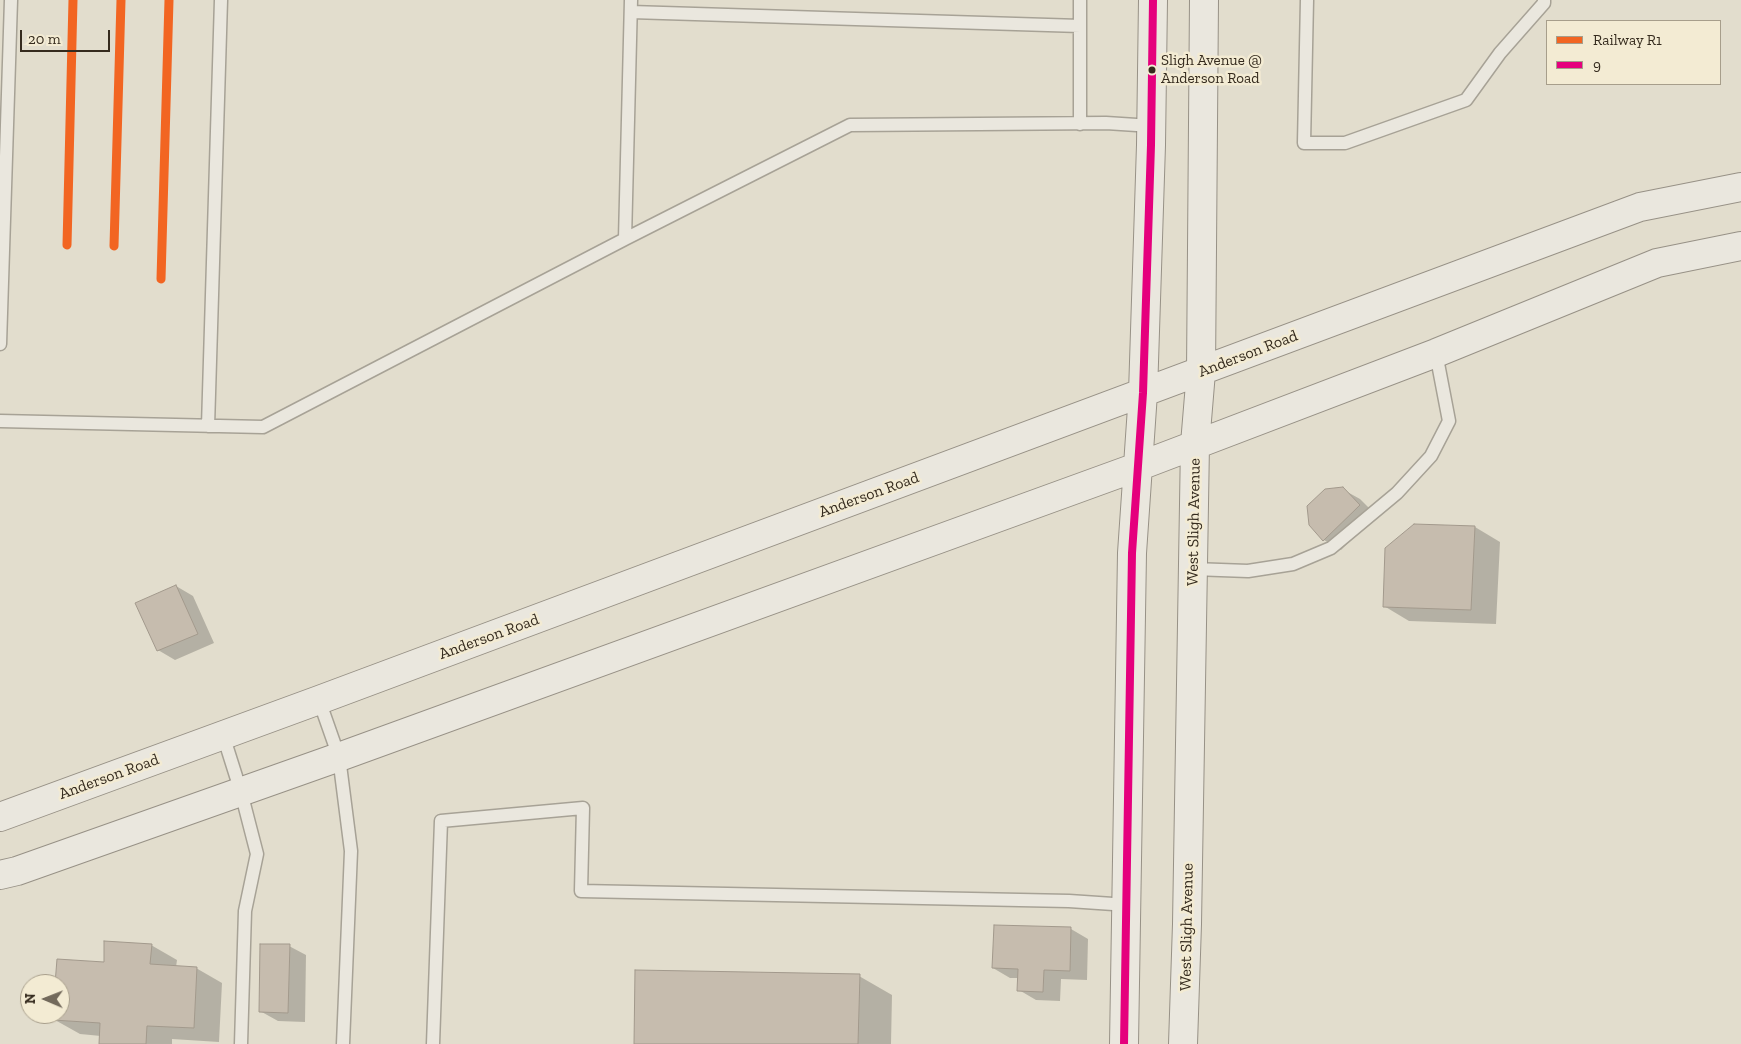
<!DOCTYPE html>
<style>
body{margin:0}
#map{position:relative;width:1741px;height:1044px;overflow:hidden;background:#e2ddcd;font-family:"Zilla Slab",serif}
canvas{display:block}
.legend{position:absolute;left:1546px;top:20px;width:175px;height:65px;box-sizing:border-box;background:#f3ebd3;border:1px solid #a79e8b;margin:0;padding:6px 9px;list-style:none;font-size:15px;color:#352b1e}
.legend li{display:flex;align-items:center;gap:10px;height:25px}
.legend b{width:25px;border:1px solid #a79e8b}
.north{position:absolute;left:20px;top:974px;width:50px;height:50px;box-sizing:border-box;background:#f3ebd3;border:1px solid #a79e8b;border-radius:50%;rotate:271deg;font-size:14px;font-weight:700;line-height:20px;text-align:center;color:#352b1e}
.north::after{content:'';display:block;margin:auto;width:18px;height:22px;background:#72695b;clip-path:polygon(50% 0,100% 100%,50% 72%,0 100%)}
.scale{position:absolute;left:20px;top:30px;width:90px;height:22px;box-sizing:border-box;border:2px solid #352b1e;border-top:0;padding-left:6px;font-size:15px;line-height:18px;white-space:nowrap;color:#352b1e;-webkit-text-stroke:4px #f3ebd3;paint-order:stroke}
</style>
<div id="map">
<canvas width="1741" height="1044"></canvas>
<ul class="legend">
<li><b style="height:6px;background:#f26522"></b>Railway R1</li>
<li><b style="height:6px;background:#e5007d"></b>9</li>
</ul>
<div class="north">N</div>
<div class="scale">20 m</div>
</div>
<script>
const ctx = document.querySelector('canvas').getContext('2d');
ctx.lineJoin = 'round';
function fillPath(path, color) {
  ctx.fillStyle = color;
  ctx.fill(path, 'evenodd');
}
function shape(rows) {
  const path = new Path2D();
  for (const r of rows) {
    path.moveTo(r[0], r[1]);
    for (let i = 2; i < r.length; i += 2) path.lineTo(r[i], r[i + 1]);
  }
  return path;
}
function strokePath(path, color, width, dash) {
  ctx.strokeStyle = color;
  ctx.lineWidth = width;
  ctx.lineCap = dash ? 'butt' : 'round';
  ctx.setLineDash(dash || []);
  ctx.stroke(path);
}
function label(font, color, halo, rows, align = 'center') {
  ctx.font = font + ' "Zilla Slab",serif';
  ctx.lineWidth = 5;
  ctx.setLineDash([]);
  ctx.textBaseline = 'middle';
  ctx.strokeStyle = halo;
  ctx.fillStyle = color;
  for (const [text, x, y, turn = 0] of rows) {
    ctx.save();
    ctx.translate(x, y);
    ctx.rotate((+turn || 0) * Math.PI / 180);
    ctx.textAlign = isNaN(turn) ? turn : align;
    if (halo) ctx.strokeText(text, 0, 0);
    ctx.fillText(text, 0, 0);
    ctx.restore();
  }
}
const shadow = shape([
 [1342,489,1360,499,1376,515,1341,550,1324,540],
 [1475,527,1500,542,1496,624,1409,621,1384,606],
 [176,586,193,596,214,643,175,660,158,650],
 [1071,929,1088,939,1087,980,1061,979,1060,1001,1036,1000,1019,990,1019,978,1010,978,993,968],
 [151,945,177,960,176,967,196,968,222,983,219,1042,172,1039,172,1044,102,1044,101,1036,80,1034,55,1020,55,1014,60,1014,60,984,57,984],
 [289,946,306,955,305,1022,278,1021,260,1011],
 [859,976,892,995,891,1044,635,1044]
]);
const building = shape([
 [1343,487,1360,505,1323,541,1309,525,1307,506,1325,489,1343,487],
 [1414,524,1475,526,1471,610,1383,607,1385,548,1414,524],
 [176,585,198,634,157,651,135,603,176,585],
 [994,925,1071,927,1070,971,1044,970,1043,992,1017,991,1018,969,992,968,994,925],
 [104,941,152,944,150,964,197,967,194,1028,147,1026,146,1044,99,1044,100,1023,53,1020,54,1014,60,1014,60,984,55,984,57,959,104,962,104,941],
 [260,944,290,944,288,1013,259,1012,260,944],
 [635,970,860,974,858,1044,634,1044,635,970]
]);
const lane = shape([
 [1307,0,1304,143,1345,143,1466,100,1500,53,1544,3,1544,0],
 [631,12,1080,26,1080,124],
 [1080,26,1080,0],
 [625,239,850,125,1106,123,1152,126],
 [0,344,11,0],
 [0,421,263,427,625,239,631,0],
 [208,426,221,0],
 [1193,569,1248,571,1293,564,1331,548,1397,493,1431,456,1449,421,1436,353],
 [319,700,339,757,351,851,343,1044],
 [223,735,241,792,257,854,245,911,241,1044],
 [433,1044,441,821,583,808,581,891,1069,901,1128,905]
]);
const secondary = shape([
 [0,817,319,700,1640,207,1741,187],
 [0,875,17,871,339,757,1137,467,1436,353,1657,263,1741,246],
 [1124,1044,1132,553,1143,393,1151,145,1153,0],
 [1183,1044,1187,924,1195,444,1201,372,1204,0]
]);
const bus1 = shape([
 [1124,1044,1132,553,1143,393,1151,145,1153,0]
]);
const rail1 = shape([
 [67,245,73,0],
 [114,246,121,0],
 [161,279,169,0]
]);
const markers = [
 [1152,70,4.5,"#352b1e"]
];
const busNames = [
 ["Sligh Avenue @",1161,61],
 ["Anderson Road",1161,79]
];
const streetNames = [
 ["Anderson Road",1248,354,-21],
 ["Anderson Road",869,495,-20],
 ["West Sligh Avenue",1194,522,-89],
 ["Anderson Road",489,637,-20],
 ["Anderson Road",109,777,-20],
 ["West Sligh Avenue",1187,927,-89]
];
fillPath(shadow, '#0003');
fillPath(building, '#c6bcae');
strokePath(building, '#a2998c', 1);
strokePath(lane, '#a7a296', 15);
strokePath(secondary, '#979186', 30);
strokePath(lane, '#eae7de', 12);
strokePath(secondary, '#eae7de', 28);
strokePath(bus1, '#e5007d', 8);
strokePath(rail1, '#f26522', 9);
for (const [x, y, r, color] of markers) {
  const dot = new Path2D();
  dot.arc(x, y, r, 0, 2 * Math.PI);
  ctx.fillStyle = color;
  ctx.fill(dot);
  strokePath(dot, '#f3ebd3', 2);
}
label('15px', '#352b1e', '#f3ebd3', busNames, 'left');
label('16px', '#352b1e', '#f3ebd3', streetNames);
</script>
